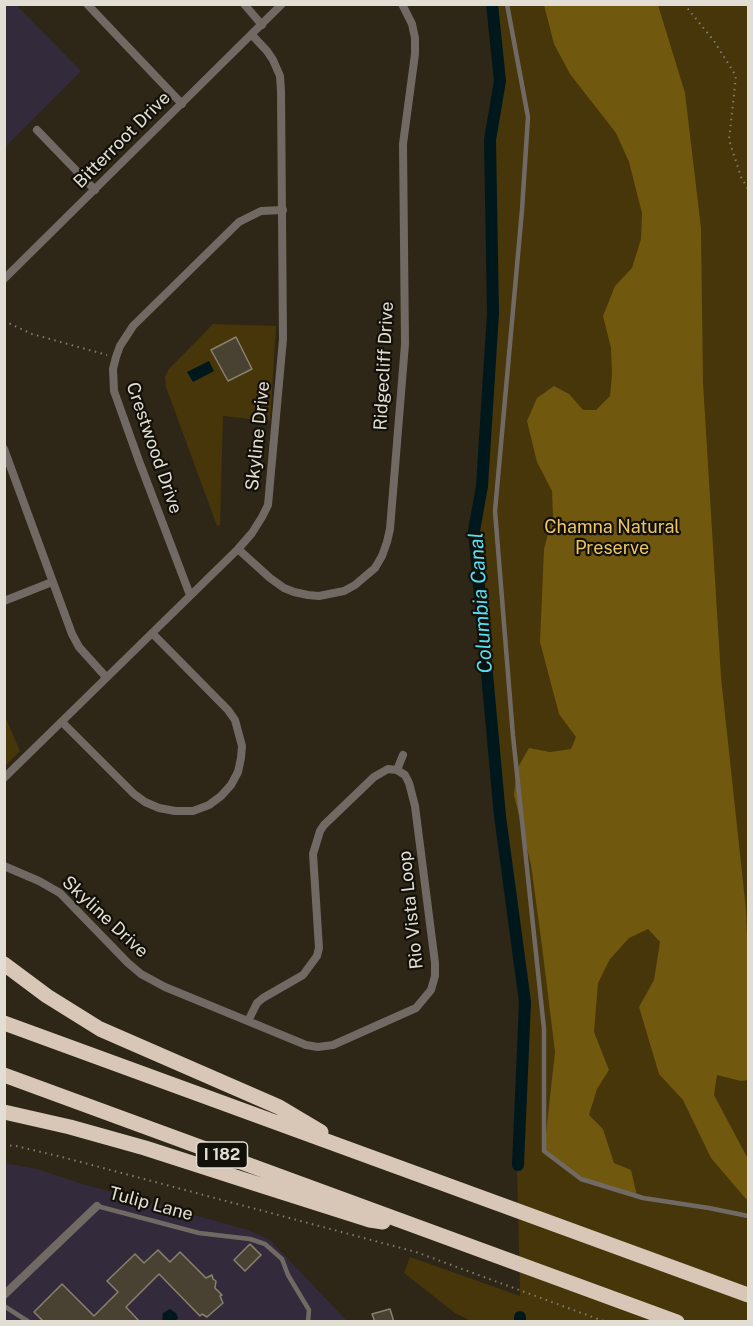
<!DOCTYPE html>
<style>
body{margin:0}
#map{position:relative;width:753px;height:1326px;overflow:hidden;background:#2e2717;font-family:"Public Sans",sans-serif}
canvas{display:block}
.frame{position:absolute;inset:0;border:6px solid #e2ded4;pointer-events:none}
</style>
<div id="map">
<canvas width="753" height="1326"></canvas>
<div class="frame"></div>
</div>
<script>
const ctx = document.querySelector('canvas').getContext('2d');
ctx.lineJoin = 'round';
function fillPath(path, color) {
  ctx.fillStyle = color;
  ctx.fill(path, 'evenodd');
}
function shape(rows) {
  const path = new Path2D();
  for (const r of rows) {
    path.moveTo(r[0], r[1]);
    for (let i = 2; i < r.length; i += 2) path.lineTo(r[i], r[i + 1]);
  }
  return path;
}
function strokePath(path, color, width, dash) {
  ctx.strokeStyle = color;
  ctx.lineWidth = width;
  ctx.lineCap = dash ? 'butt' : 'round';
  ctx.setLineDash(dash || []);
  ctx.stroke(path);
}
function label(font, color, halo, rows, align = 'center') {
  ctx.font = font + ' "Public Sans",sans-serif';
  ctx.lineWidth = 4.5;
  ctx.setLineDash([]);
  ctx.textBaseline = 'middle';
  ctx.strokeStyle = halo;
  ctx.fillStyle = color;
  for (const [text, x, y, turn = 0] of rows) {
    ctx.save();
    ctx.translate(x, y);
    ctx.rotate((+turn || 0) * Math.PI / 180);
    ctx.textAlign = isNaN(turn) ? turn : align;
    if (halo) ctx.strokeText(text, 0, 0);
    ctx.fillText(text, 0, 0);
    ctx.restore();
  }
}
const commercial = shape([
 [5,4,16,5,81,71,5,147],
 [5,1163,37,1169,79,1183,248,1230,270,1240,347,1321,5,1322]
]);
const green = shape([
 [492,5,748,5,748,1321,521,1322,520,1317,514,1317,514,1321,471,1321,455,1313,404,1273,410,1257,520,1296,517,1165,525,1002,500,816,474,531,482,486,493,313,490,140,500,81],
 [213,324,276,326,270,421,223,416,220,525,217,526,166,387,165,377,168,370],
 [4,714,20,751,5,766,4,766]
]);
const forest = shape([
 [544,5,658,5,685,93,701,228,703,383,721,677,746,910,748,963,748,1080,741,1081,717,1075,714,1095,748,1159,748,1198,746,1199,711,1158,683,1100,659,1074,639,1007,654,980,660,942,648,929,629,938,610,959,598,983,594,1032,609,1070,597,1089,589,1115,603,1129,614,1163,631,1170,637,1196,581,1179,544,1151,555,1052,542,946,531,865,514,795,517,769,529,748,550,752,571,749,576,737,559,714,540,642,544,549,553,516,552,491,537,462,527,421,537,398,554,386,569,394,583,410,596,410,610,396,612,374,611,348,603,316,615,286,632,268,641,239,642,213,629,162,616,133,570,74,554,44]
]);
const water = shape([
 [209,361,214,371,193,382,187,372],
 [170,1309,176,1313,178,1318,176,1321,162,1321,163,1313]
]);
const canal = shape([
 [492,4,500,81,490,140,493,313,482,486,474,531,500,816,525,1002,518,1165],
 [520,1317,520,1322]
]);
const building = shape([
 [236,337,252,369,228,381,211,350,236,337],
 [250,1244,261,1255,245,1271,234,1260,250,1244],
 [158,1250,170,1262,180,1252,206,1278,212,1275,213,1279,216,1281,215,1288,222,1295,220,1296,223,1303,207,1317,202,1314,200,1316,159,1274,126,1307,140,1322,44,1322,34,1312,62,1284,94,1316,118,1292,107,1281,135,1254,144,1263,158,1250],
 [390,1309,394,1322,375,1322,372,1314,390,1309]
]);
const path = shape([
 [684,4,714,41,736,76,729,140,741,177,748,189],
 [4,321,32,334,107,355],
 [4,1145,16,1146,62,1157,416,1252,606,1322]
]);
const lane = shape([
 [507,4,528,117,522,210,495,511,513,736,544,1029,544,1151,581,1179,643,1198,709,1208,748,1216],
 [97,1206,199,1233,250,1239,265,1244,282,1259,288,1275,309,1310,308,1322],
 [4,1306,29,1322]
]);
const street = shape([
 [87,4,182,104],
 [244,4,262,25],
 [37,130,95,190],
 [4,279,282,4],
 [4,449,72,634,79,647,106,677],
 [238,549,270,578,284,588,294,592,308,595,319,596,344,591,355,585,375,568,382,556,387,542,390,529,405,344,403,144,415,54,415,38,412,24,402,4],
 [190,595,139,461,114,391,113,369,116,357,120,346,133,326,239,222,261,211,283,210],
 [4,601,52,582],
 [62,722,134,794,145,802,159,808,175,811,193,811,209,805,221,796,231,785,238,772,241,758,242,746,235,720,228,710,152,633],
 [397,770,403,755],
 [4,778,238,549,252,533,262,517,268,505,283,339,281,91,280,76,273,60,267,51,252,35],
 [4,866,39,881,60,893,128,963,141,974,165,987,306,1045,318,1047,333,1045,416,1008,431,990,435,976,435,963,415,806,409,783,405,775,397,770,388,769,374,777,324,825,320,831,313,854,319,948,317,956,303,975,263,998,257,1003,248,1021],
 [4,1295,97,1206]
]);
const highway = shape([
 [4,964,47,996,100,1029,279,1107,321,1132],
 [4,1023,748,1295],
 [4,1075,677,1322],
 [4,1112,70,1127,145,1148,260,1185,370,1220,383,1222]
]);
const shields = [
 [222,1155,51]
];
const shieldNames = [
 ["I 182",222,1155]
];
const streetNames = [
 ["Bitterroot Drive",122,140,-45],
 ["Ridgecliff Drive",384,366,-87],
 ["Skyline Drive",258,436,-84],
 ["Crestwood Drive",154,448,71],
 ["Rio Vista Loop",411,910,-96],
 ["Skyline Drive",105,917,43],
 ["Tulip Lane",151,1204,15]
];
const parkNames = [
 ["Chamna Natural",612,527],
 ["Preserve",612,548]
];
const waterNames = [
 ["Columbia Canal",481,603,-94]
];
fillPath(commercial, '#332b3b');
fillPath(green, '#463609');
fillPath(forest, '#71580f');
fillPath(water, '#00181c');
strokePath(canal, '#00181c', 12);
fillPath(building, '#494131');
strokePath(building, '#88816e', 1.5);
strokePath(path, '#827d70', 2, [1.5, 4.5]);
strokePath(lane, '#716a64', 4.5);
strokePath(street, '#716a64', 8);
strokePath(highway, '#d8c7b7', 15);
for (const [x, y, w] of shields) {
  const box = new Path2D();
  box.roundRect(x - w / 2, y - 13, w, 26, 4.5);
  ctx.fillStyle = '#131009';
  ctx.fill(box);
  strokePath(box, '#e2ded4', 1.5);
}
label('bold 16px', '#e2ded4', null, shieldNames);
label('18px', '#e2ded4', '#131009', streetNames);
label('18px', '#ebc568', '#131009', parkNames);
label('italic 20px', '#56e0f5', '#131009', waterNames);
</script>
